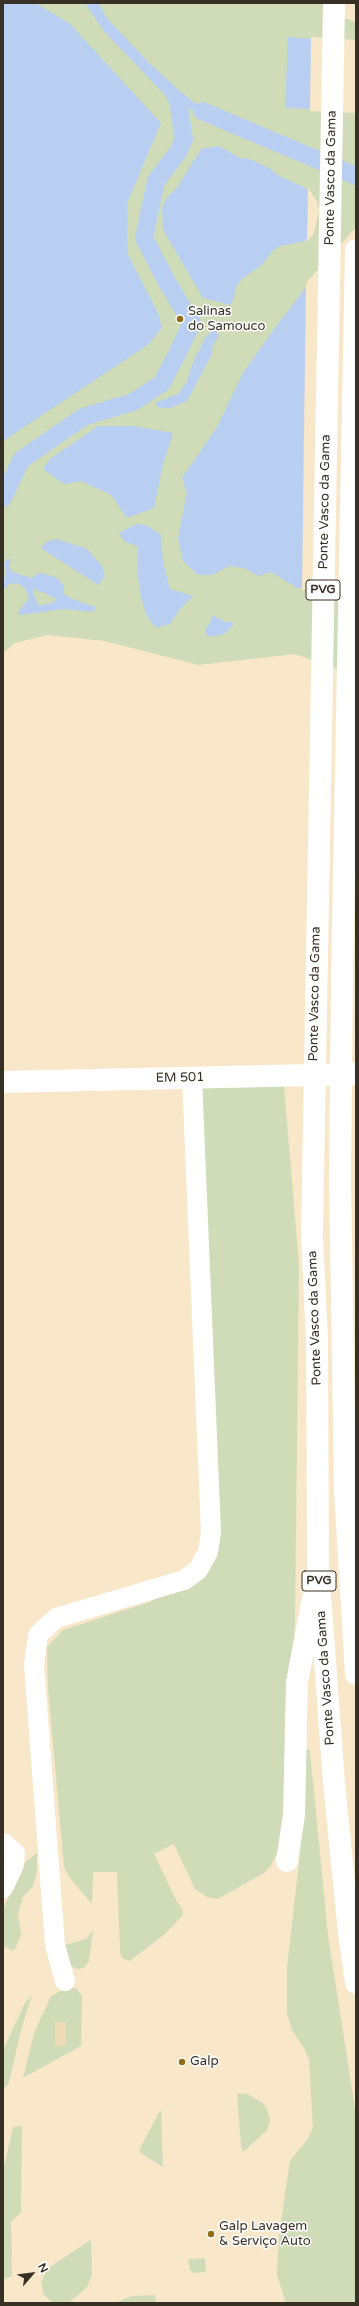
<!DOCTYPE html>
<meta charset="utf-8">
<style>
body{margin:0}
#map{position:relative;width:359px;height:2306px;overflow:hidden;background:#f8e7c9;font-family:"Varela Round",sans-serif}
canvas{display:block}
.frame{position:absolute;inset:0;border:4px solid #373025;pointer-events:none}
.north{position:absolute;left:12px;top:2254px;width:40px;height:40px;-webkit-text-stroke:3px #fff;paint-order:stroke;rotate:62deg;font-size:11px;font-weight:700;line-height:16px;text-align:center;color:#373025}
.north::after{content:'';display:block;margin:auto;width:14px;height:18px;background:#373025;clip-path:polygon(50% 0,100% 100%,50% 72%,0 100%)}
</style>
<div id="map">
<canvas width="359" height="2306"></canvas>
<div class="frame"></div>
<div class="north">N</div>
</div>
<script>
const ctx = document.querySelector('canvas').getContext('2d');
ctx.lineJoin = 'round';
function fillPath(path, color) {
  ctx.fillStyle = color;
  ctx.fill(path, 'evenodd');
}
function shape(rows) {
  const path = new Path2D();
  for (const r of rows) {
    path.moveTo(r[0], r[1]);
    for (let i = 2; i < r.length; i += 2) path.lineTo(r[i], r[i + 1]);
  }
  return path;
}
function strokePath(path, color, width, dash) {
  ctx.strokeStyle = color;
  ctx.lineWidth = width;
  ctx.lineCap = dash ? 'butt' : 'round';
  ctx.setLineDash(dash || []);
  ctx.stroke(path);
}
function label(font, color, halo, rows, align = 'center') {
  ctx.font = font + ' "Varela Round",sans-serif';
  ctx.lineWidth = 3;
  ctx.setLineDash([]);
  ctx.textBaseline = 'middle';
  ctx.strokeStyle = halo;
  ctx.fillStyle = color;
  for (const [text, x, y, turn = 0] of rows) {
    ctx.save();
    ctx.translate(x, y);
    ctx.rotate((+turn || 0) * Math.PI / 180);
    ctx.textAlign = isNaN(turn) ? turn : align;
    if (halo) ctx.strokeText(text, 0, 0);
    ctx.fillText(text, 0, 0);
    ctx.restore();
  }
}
const built = shape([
 [55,2022,66,2022,66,2046,55,2046]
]);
const green = shape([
 [3,3,356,3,356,675,295,654,198,665,105,641,47,635,15,643,3,653],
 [283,1075,299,1265,295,1621,283,1842,270,1867,264,1873,218,1899,207,1897,195,1889,174,1844,154,1854,177,1902,182,1908,183,1915,165,1934,130,1961,123,1959,120,1952,117,1872,93,1872,92,1904,70,1878,64,1867,48,1688,47,1647,63,1630,150,1602,184,1580,208,1552,192,1078],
 [306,1748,310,1751,328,1936,356,2115,356,2303,286,2303,277,2275,279,2235,290,2161,307,2140,313,2128,309,2059,304,2048,292,2030,287,2013,287,1968,299,1862],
 [37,1853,37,1872,33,1886,23,1897,18,1913,21,1935,14,1951,3,1946,3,1909,26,1861],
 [93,1930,89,1961,84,1968,77,1969,68,1964,62,1946,86,1939],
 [76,1988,82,1996,81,2046,23,2078,34,2033,51,1996,64,1989],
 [55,2022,66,2022,66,2046,55,2046],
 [32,1995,21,2030,9,2083,3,2090,3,2050,25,2003],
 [237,2093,247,2094,263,2103,267,2110,270,2120,267,2130,243,2152,241,2146],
 [160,2111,161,2111,163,2167,141,2153,139,2150],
 [22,2126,21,2212,11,2222,12,2276,3,2280,3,2172,13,2127],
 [91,2240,92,2275,87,2287,69,2303,53,2303,44,2295,41,2282,48,2268],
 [205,2258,206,2272,193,2273,190,2269,188,2259],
 [155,2295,156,2303,115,2303,132,2296]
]);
const water = shape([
 [3,3,35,3,69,23,161,123,127,203,128,255,158,313,162,328,149,344,3,441],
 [85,3,98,3,107,18,148,62,182,93,199,106,223,117,224,121,221,124,209,122,191,109,186,109,186,129,181,132,174,123,173,109,165,95,103,30],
 [288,37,356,42,356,111,285,108],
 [219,146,240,158,250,159,269,168,279,176,306,188,315,202,313,233,305,241,280,246,272,251,263,264,243,278,235,288,234,298,230,305,203,298,163,230,162,207,167,198,178,186,201,149],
 [356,229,335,585,297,588,271,572,259,576,244,568,229,566,212,575,198,575,183,561,178,538,187,493,182,478,217,427,243,373,274,329,306,287],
 [215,329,219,336,213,344,211,356,187,401,170,408,159,408,155,403,178,394,187,382,192,365,206,336],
 [98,426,134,426,173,433,162,468,154,508,127,518,111,495,81,481,64,484,43,469,50,459],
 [136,524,146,525,161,535,163,562,170,589,193,596,180,609,170,624,156,628,147,616,141,598,137,572,138,547,124,541,119,533],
 [57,539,87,549,102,566,105,576,98,585,41,548,46,542],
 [8,558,11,560,9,565,12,572,41,581,34,589,33,593,39,606,54,602,59,595,55,590,56,588,70,598,95,607,94,612,64,609,20,615,18,612,29,598,25,588,17,583,9,584,3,590,3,579,6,576,4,563],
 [212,615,226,622,234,622,233,625,224,634,211,637,205,634,205,630,211,621]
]);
const pier = shape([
 [326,3,356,3,356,22,338,16],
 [311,37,356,40,356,113,310,111],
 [308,188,317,201,319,211,314,233,307,242],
 [356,227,356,579,335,587,302,590,306,283]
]);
const canal = shape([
 [202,111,356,176],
 [3,498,21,460,83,417,133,402,162,383,179,350,192,323,168,284,144,238,156,181,178,152,184,139,179,108],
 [41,582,52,586,55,589]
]);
const minor = shape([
 [3,1843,15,1853,14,1865,3,1888],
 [65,1981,55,1945,34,1665,38,1635,56,1618,184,1580,198,1570,208,1552,211,1532,192,1078]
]);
const secondary = shape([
 [3,1082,356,1074]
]);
const motorway = shape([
 [334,3,312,1236,317,1340,318,1567,334,1783,349,1933,356,1983],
 [356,250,342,977,340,1178,345,1490,356,1674],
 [287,1861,294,1815,297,1682,313,1598]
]);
const markers = [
 [180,319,4,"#936d15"],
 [182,2062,4,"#936d15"],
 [211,2234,4,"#936d15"]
];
const shields = [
 [323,590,34],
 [319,1581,34]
];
const shieldNames = [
 ["PVG",323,590],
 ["PVG",319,1581]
];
const streetNames = [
 ["Ponte Vasco da Gama",331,178,-89],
 ["Ponte Vasco da Gama",325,502,-89],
 ["Ponte Vasco da Gama",315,994,-89],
 ["EM 501",180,1078,-1],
 ["Ponte Vasco da Gama",315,1318,-92],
 ["Ponte Vasco da Gama",326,1678,-94]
];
const poiNames = [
 ["Salinas",188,312],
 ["do Samouco",188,327],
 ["Galp",190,2062],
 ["Galp Lavagem",219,2227],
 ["& Serviço Auto",219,2242]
];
fillPath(built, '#eedab6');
fillPath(green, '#d0dbb8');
fillPath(water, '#b8cff2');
fillPath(pier, '#f8e7c9');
strokePath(canal, '#b8cff2', 18);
strokePath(minor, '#fff', 20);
strokePath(secondary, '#fff', 22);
strokePath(motorway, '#fff', 22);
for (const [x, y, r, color] of markers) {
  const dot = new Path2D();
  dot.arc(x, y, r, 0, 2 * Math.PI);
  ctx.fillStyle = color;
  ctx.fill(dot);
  strokePath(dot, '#fff', 1.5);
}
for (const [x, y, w] of shields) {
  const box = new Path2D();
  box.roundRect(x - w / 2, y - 10, w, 20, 3);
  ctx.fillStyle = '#fff';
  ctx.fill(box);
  strokePath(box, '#373025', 1);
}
label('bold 12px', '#373025', null, shieldNames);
label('13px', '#373025', '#fff', streetNames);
label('13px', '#373025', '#fff', poiNames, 'left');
</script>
